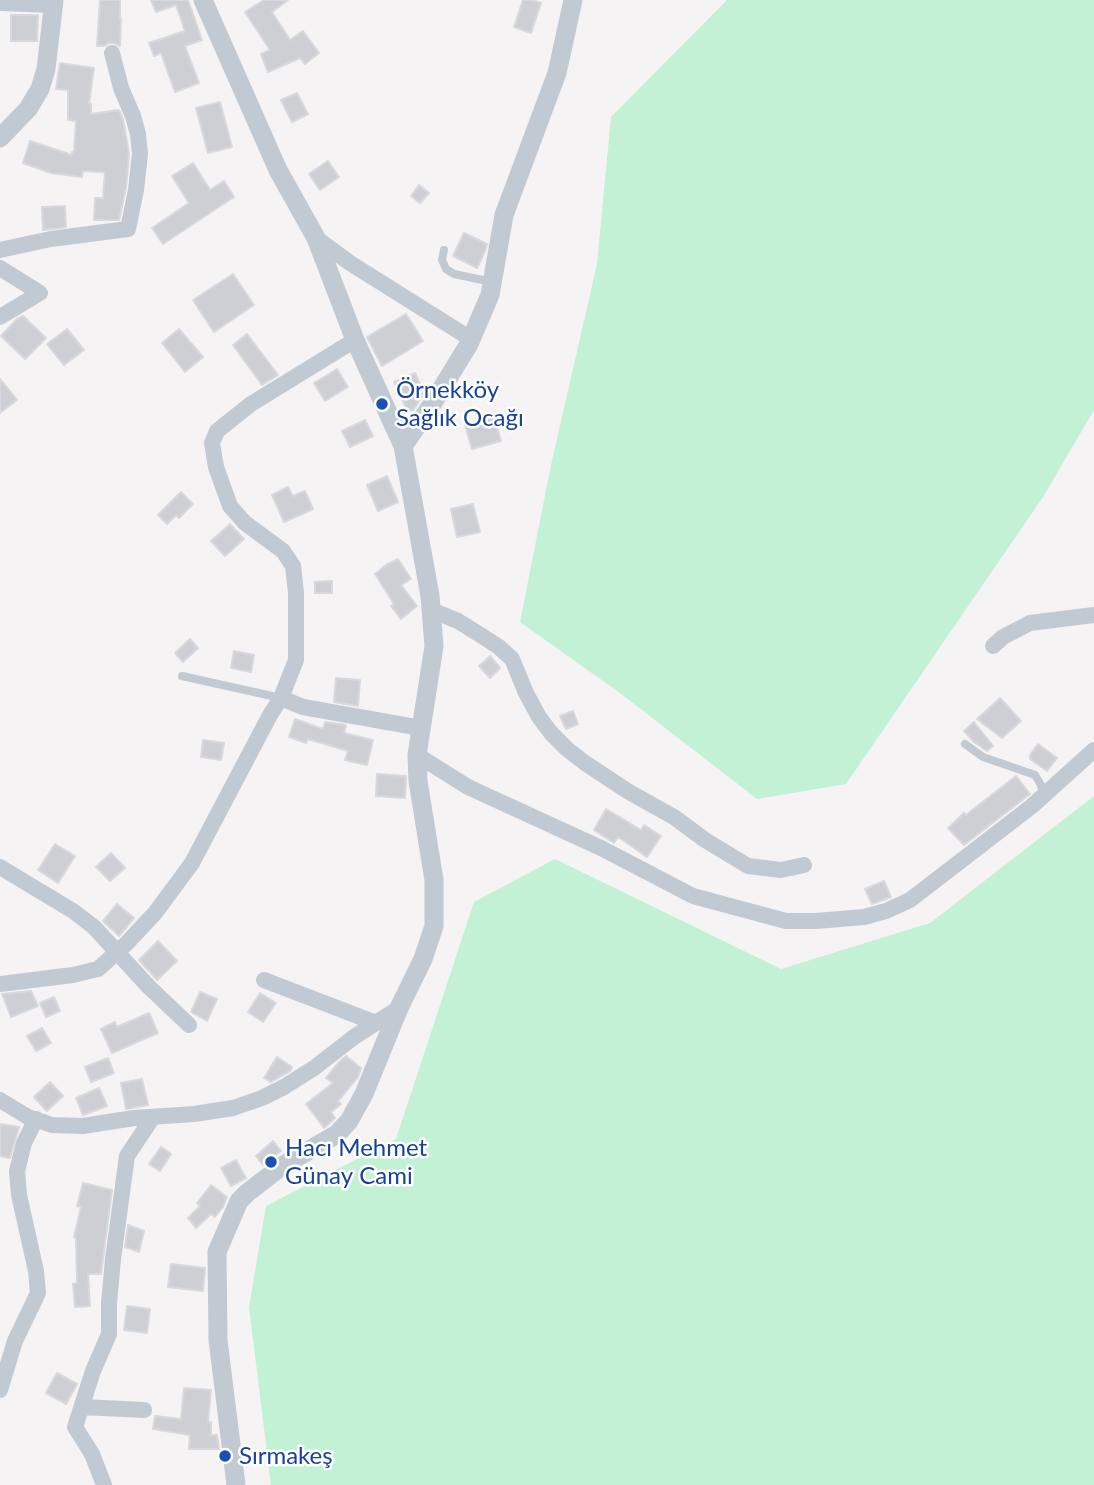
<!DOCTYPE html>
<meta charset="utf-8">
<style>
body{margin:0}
canvas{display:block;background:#f5f3f3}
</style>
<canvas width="1094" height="1485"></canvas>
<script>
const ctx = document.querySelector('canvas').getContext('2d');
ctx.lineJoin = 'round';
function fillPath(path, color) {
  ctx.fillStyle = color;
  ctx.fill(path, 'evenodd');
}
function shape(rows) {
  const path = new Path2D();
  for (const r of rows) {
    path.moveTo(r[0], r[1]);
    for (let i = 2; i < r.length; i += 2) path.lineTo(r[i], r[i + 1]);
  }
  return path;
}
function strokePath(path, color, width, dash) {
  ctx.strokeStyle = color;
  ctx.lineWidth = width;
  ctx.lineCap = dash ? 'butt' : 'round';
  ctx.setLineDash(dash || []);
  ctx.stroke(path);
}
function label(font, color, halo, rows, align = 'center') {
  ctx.font = font + ' Lato,sans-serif';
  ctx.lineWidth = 5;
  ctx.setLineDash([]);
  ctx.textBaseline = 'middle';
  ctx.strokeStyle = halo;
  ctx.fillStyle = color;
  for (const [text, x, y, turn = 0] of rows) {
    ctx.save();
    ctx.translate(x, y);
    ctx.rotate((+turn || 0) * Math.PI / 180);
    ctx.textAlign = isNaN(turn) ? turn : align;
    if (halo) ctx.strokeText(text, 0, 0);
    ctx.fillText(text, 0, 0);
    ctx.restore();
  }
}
const green = shape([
 [727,0,1094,0,1094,410,1043,497,846,784,757,799,620,693,520,622,551,465,597,264,611,117],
 [1094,796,1094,1485,271,1485,249,1307,266,1206,396,1139,474,902,555,859,781,969,930,923]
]);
const building = shape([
 [100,0,120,0,120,18,121,18,120,46,114,43,109,43,104,46,97,46,100,0],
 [151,0,188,0,202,40,185,46,199,83,175,92,161,53,154,56,149,43,185,31,176,5,156,12,151,0],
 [264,0,288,0,272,12,290,40,303,31,319,53,305,64,300,58,268,72,261,54,270,50,245,12,264,0],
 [523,0,532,0,541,3,531,33,514,27,523,0],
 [11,15,38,15,37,41,11,41,11,15],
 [60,63,94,68,89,104,91,104,91,114,119,110,123,119,129,154,126,188,119,220,94,220,95,198,103,198,105,172,83,171,82,177,51,173,23,163,30,141,72,155,72,152,74,152,76,121,68,120,68,90,56,89,60,63],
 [297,93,308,114,292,122,281,100,297,93],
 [220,102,232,147,208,153,196,108,220,102],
 [328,161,339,177,320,190,309,174,328,161],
 [193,163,210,190,224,181,234,197,163,244,152,228,189,203,172,176,193,163],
 [419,185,429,193,420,203,411,196,419,185],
 [65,206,66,227,43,230,42,207,65,206],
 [464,233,487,244,485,251,477,268,453,256,464,233],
 [233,274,254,305,214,332,193,300,233,274],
 [406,314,423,341,382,366,367,337,406,314],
 [23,316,46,338,25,359,1,336,17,319,23,316],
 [67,329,84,350,64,365,47,344,67,329],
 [179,329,203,357,185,372,162,343,179,329],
 [247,334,278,375,262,385,233,345,247,334],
 [337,369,348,387,325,401,314,383,337,369],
 [415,373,424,393,414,409,408,412,394,382,415,373],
 [0,379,17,400,0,413,0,379],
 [494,417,501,441,472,449,465,425,494,417],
 [365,420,373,436,350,447,342,431,365,420],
 [387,476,398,502,378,511,367,485,387,476],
 [288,487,293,496,305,491,313,509,284,522,272,495,288,487],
 [181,492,193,504,179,518,176,515,167,524,158,515,181,492],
 [473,504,480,532,457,537,451,509,473,504],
 [230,524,244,539,225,556,211,541,230,524],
 [398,559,411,579,401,585,417,606,401,619,391,606,394,604,375,574,386,565,398,559],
 [332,581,332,593,315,593,315,582,332,581],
 [190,639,198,648,183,662,175,653,190,639],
 [234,651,254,655,251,672,231,668,234,651],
 [490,656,500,668,490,678,479,666,490,656],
 [336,678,360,680,358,706,334,702,336,678],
 [1000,698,1021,721,1002,738,977,719,1000,698],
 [573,711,578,724,566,729,560,716,573,711],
 [295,719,323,729,325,722,346,725,344,733,373,740,367,765,345,760,348,751,308,739,306,743,289,737,295,719],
 [974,722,993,746,987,751,974,742,964,731,974,722],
 [203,740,224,743,221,760,201,757,203,740],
 [1038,744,1057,758,1047,771,1030,759,1030,755,1038,744],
 [377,774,406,776,405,798,376,796,377,774],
 [1016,776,1030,794,964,845,948,828,964,813,966,815,1016,776],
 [606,809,641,830,644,825,661,836,647,857,618,837,614,843,594,830,606,809],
 [55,844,75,856,58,883,38,870,55,844],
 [111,853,125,868,110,881,96,867,111,853],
 [884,881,891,897,872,904,865,889,884,881],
 [117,904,134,918,119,936,103,921,117,904],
 [158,941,177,961,157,980,139,960,158,941],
 [31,991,38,1006,11,1017,2,994,31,991],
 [200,992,217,999,207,1021,191,1012,200,992],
 [260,993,276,1003,263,1022,248,1012,260,993],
 [54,997,60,1011,46,1017,40,1003,54,997],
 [149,1013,158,1033,112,1053,101,1029,115,1022,117,1027,149,1013],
 [42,1028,51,1043,36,1051,27,1036,42,1028],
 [346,1056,361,1068,358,1077,338,1101,341,1104,331,1112,335,1118,324,1128,306,1104,333,1083,326,1078,338,1063,346,1056],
 [277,1057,292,1067,290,1071,271,1082,264,1078,277,1057],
 [108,1058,114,1073,91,1082,85,1067,108,1058],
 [142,1079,148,1105,126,1109,121,1083,142,1079],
 [50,1082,63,1096,47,1111,34,1097,50,1082],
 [99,1088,107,1106,83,1115,76,1098,99,1088],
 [0,1124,19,1127,10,1158,0,1156,0,1124],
 [273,1141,281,1151,263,1165,256,1156,273,1141],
 [161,1147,171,1154,160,1171,149,1164,161,1147],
 [236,1160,246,1178,231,1186,221,1168,236,1160],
 [83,1183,112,1190,101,1274,88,1274,90,1306,75,1307,73,1284,77,1283,76,1238,74,1237,81,1207,77,1206,83,1183],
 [211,1185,227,1197,223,1207,215,1217,211,1214,196,1228,188,1218,200,1206,197,1203,211,1185],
 [128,1225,144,1231,139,1252,125,1247,128,1225],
 [171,1264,205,1268,203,1291,168,1287,171,1264],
 [127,1306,150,1309,147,1333,124,1330,127,1306],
 [57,1373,77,1384,66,1404,46,1393,57,1373],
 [184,1388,211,1390,208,1422,211,1422,211,1435,217,1435,219,1449,189,1449,190,1435,153,1429,155,1416,181,1419,184,1388]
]);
const service = shape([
 [444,250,442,260,446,269,454,274,492,282],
 [182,676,281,698],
 [965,744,983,757,1035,775,1041,785,1043,795]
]);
const minor = shape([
 [0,3,53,5],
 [316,238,350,263,471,339],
 [0,250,51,239,128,229,136,190,140,154,138,134,133,116,121,88,112,53],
 [0,268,40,293,0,317],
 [431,610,458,621,482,636,499,647,512,659,526,693,539,717,551,733,567,749,585,763,629,792,674,817,705,840,748,866,781,870,804,865],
 [993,646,1003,637,1030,623,1094,615],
 [281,698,303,707,421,728],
 [417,755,468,787,601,848,693,896,786,921,816,921,864,917,886,911,910,900,1032,806,1094,750],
 [0,867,73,911,94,927,148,986,189,1025],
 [264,980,376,1023],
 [0,984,73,975,98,969,126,944,155,913,192,863,270,715,281,698,296,660,296,593,293,566,283,551,245,523,230,506,216,467,212,443,217,431,251,404,355,340],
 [0,1100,28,1117,52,1125,83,1126,134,1118,194,1114,233,1108,262,1098,284,1087,314,1068,354,1037,399,1008],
 [0,1390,15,1341,38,1293,36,1271,19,1195,17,1171,24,1143,36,1119],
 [82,1407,144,1410],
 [104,1485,92,1454,75,1427,93,1371,109,1334,109,1303,113,1259,127,1156,153,1117]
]);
const tertiary = shape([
 [203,0,278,170,316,238,355,340,403,446,430,596,434,646,417,755,418,781,434,880,434,926,423,959,399,1008,364,1094,349,1121,337,1134,282,1166,247,1193,239,1201,217,1252,218,1340,236,1485],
 [0,138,28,109,40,89,46,69,54,0],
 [403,446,431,406,469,344,490,295,504,215,557,73,573,0]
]);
const markers = [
 [382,404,7,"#1a4fb4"],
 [271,1162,7,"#1a4fb4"],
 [225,1456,7,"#1a4fb4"]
];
const transitNames = [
 ["Örnekköy",396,390],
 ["Sağlık Ocağı",396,418],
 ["Hacı Mehmet",285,1148],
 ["Günay Cami",285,1176],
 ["Sırmakeş",239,1456]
];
fillPath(green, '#c3f1d5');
fillPath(building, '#cdcfd5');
strokePath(building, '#d7d9de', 2);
strokePath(service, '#c1cad2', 8);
strokePath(minor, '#c1cad2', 16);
strokePath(tertiary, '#c1cad2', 19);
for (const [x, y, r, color] of markers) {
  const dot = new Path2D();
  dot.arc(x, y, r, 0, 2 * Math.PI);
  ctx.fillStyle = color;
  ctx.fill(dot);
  strokePath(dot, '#fff', 2.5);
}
label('24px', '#164399', '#fff', transitNames, 'left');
</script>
